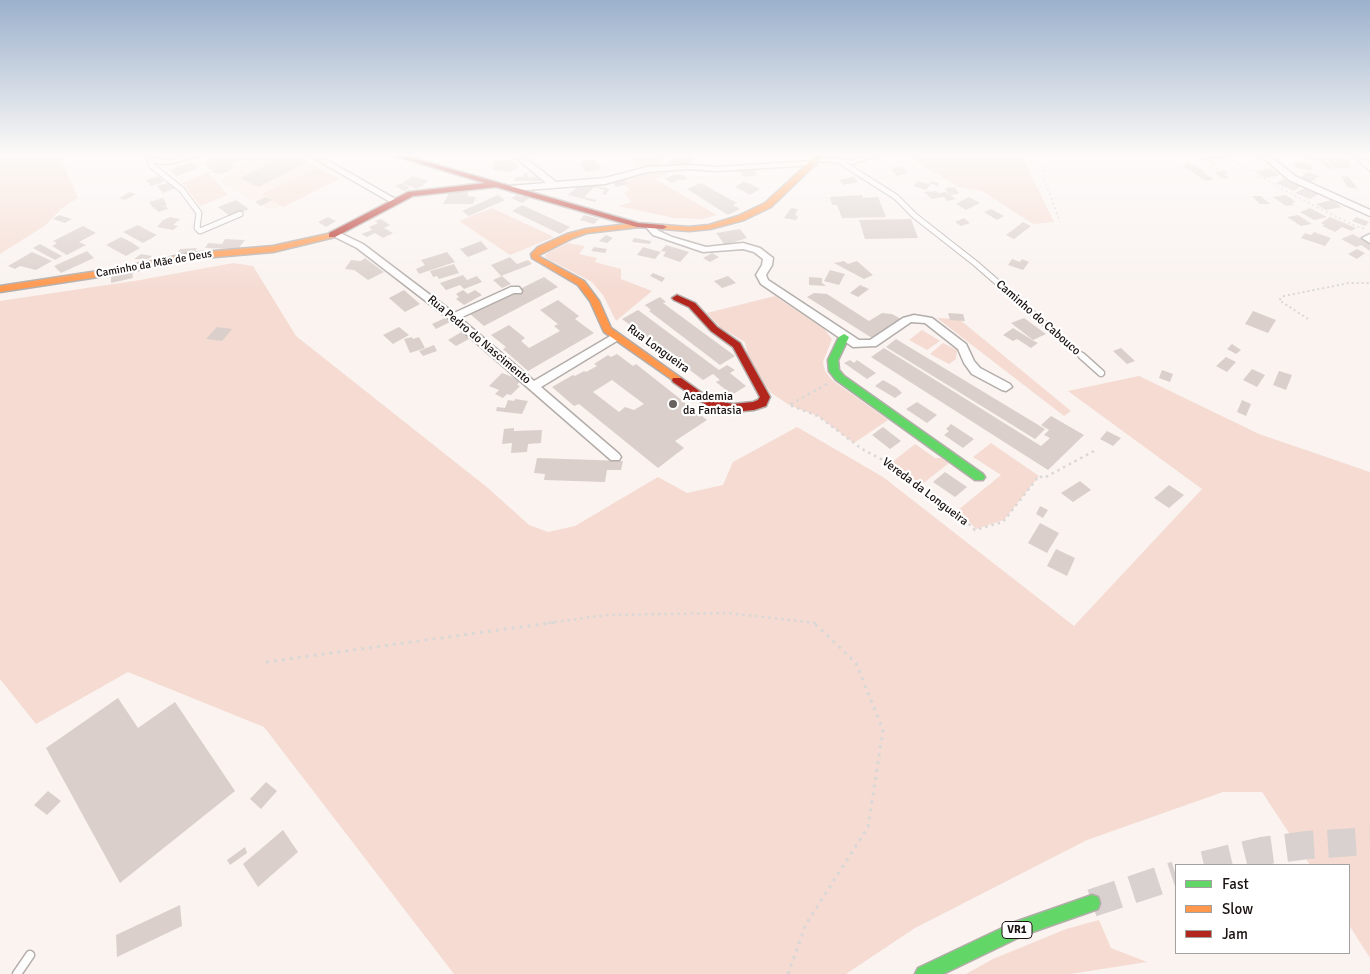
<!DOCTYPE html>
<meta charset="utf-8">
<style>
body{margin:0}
#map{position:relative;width:1370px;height:974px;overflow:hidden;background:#faf3f0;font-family:Signika,sans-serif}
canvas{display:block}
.legend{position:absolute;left:1175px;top:864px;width:175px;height:90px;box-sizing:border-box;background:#fff;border:1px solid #a3a1a0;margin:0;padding:6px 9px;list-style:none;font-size:15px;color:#1a1311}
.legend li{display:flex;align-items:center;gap:10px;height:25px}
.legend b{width:25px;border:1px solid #a3a1a0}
</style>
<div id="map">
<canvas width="1370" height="974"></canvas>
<ul class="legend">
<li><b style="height:6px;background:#63d668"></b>Fast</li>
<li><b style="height:6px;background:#ff974d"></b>Slow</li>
<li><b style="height:6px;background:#b3261e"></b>Jam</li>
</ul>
</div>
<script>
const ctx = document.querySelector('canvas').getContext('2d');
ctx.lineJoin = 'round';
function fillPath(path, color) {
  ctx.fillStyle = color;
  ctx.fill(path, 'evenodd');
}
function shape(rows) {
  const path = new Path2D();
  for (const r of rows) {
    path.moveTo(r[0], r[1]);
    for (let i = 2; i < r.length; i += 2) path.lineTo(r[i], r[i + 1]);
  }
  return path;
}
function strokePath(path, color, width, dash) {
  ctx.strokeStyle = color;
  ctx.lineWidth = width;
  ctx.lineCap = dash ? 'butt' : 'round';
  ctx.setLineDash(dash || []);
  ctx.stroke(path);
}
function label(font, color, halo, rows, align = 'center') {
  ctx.font = font + ' Signika,sans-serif';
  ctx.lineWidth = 4.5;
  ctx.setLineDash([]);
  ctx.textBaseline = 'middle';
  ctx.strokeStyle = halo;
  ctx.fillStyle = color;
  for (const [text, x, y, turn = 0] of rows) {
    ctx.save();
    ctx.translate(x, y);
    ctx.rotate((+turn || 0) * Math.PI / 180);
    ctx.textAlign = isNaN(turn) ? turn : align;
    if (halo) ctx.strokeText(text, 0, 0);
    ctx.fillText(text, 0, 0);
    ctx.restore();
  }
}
const built = shape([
 [254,156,297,156,339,179,271,210,218,181]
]);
const green = shape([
 [0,156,60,156,78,198,61,209,46,225,0,254],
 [629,156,659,156,663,167,642,168],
 [908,156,1024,156,1025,162,1054,222,1033,224,982,191,958,187],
 [318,168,339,179,283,207,263,194],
 [208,172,228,195,200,206,182,183],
 [650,173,668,173,655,179,717,215,702,219,674,218,618,206,632,202,624,193,630,190,621,181],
 [492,208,554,237,510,255,459,221],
 [568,243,585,246,579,254,597,258,595,262,621,269,621,279,652,291,616,321,603,295,592,282,546,258,545,255,549,252],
 [233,263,253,266,296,336,488,488,529,525,548,532,575,526,658,477,687,493,723,485,733,462,797,427,883,477,1074,626,1202,489,1068,391,1139,376,1259,434,1370,472,1370,958,1349,925,1349,865,1310,865,1262,792,1223,792,1087,840,915,928,846,974,454,974,264,727,128,672,36,724,0,679,0,301,140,280],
 [775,296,824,329,832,339,823,362,825,371,833,381,888,420,854,443,818,416,789,405,770,392,750,364,745,342,721,328,707,313],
 [937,318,959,319,1071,411,1064,416],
 [922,330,940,341,927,350,909,340],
 [943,343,957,350,956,359,949,364,930,354],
 [991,443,1039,476,1004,520,976,529,958,510,1001,475,973,457],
 [915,444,935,458,941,458,949,463,921,485,891,463],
 [1099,920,1111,948,1147,962,1070,974,966,974,993,959,1066,929]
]);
const building = shape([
 [215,156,252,156,246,160,235,161,230,165,234,166,229,170,230,171,220,174,211,172,213,170,207,169,211,166,205,165,208,163,205,163],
 [286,156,295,156,308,162,258,187,240,178],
 [672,156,691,156,695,162,672,166,669,161,675,160],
 [1212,156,1222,156,1226,158,1210,159,1216,164,1212,164,1202,158],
 [1304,156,1320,156,1334,169,1329,169,1319,161,1313,161],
 [1323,157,1344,157,1352,165,1349,165,1352,168,1335,168],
 [594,159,601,169,586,172,579,162],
 [511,160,519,167,511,172,493,170,494,161],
 [191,162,198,168,177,176,170,170],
 [1294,162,1310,164,1313,171,1296,168],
 [1189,163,1204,171,1203,172,1214,179,1206,181,1183,166],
 [901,166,908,173,897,176,890,169],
 [1270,168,1280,175,1265,178,1255,171],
 [754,169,757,175,744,177,740,170],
 [1224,170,1230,173,1224,174,1229,178,1224,179,1214,173],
 [1308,172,1319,176,1311,182,1300,178],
 [524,173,529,173,528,177,541,177,540,181,514,181,516,177,523,177],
 [675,174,683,175,687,179,683,180,680,179,672,183,665,179],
 [159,176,164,182,151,186,146,180],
 [413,176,429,181,417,189,402,183],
 [1341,176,1349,177,1358,189,1347,187],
 [853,177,858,182,843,185,839,180],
 [624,179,628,184,616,187,612,182],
 [1283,179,1301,186,1294,191,1276,183],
 [744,181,760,189,750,195,735,187],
 [918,181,929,184,930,181,939,183,938,186,931,184,926,190,913,186],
 [171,182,175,188,163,193,157,186],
 [401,183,410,188,404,191,395,186],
 [701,183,737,203,733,205,740,209,728,215,687,189],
 [579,185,589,187,591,185,610,189,605,195,602,194,605,190,594,187,584,197,597,200,595,202,568,195],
 [955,187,959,194,949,195,945,188],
 [1307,187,1320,193,1310,199,1295,193],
 [450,191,469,192,467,196,476,197,473,204,443,204],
 [936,191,938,193,946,192,956,199,947,201,944,197,932,199,924,192],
 [130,192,136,194,125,200,119,198],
 [498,195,505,200,469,216,462,211],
 [517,195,522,197,525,195,531,197,522,203,511,198],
 [862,195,863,198,878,197,886,217,842,218,837,205,832,205,830,197],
 [1286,195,1296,202,1291,203,1294,205,1286,206,1273,197],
 [1252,196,1261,196,1270,204,1260,204],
 [265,197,272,200,261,206,255,202],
 [969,197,980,203,966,210,956,204],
 [163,198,167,205,161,207,166,206,168,209,158,212,156,209,154,209,149,202],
 [236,200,249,209,231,217,218,207],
 [1331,200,1342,207,1326,210,1316,204],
 [522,205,570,227,560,234,512,211],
 [791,208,798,209,795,215,798,216,796,220,784,218],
 [1310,208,1327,217,1314,220,1300,212],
 [991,209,1004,216,997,220,984,212],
 [59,215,72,219,65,223,53,219],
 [584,215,599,219,594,224,580,220],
 [1298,215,1312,224,1301,226,1287,217],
 [170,217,180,219,173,225,178,226,173,230,157,227,163,220],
 [328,217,336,221,326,227,318,222],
 [1330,217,1356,228,1352,231,1342,227,1335,232,1322,226,1324,225,1321,223],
 [1356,217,1369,222,1365,226,1352,221],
 [964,218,970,223,961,226,955,222],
 [381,219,390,225,384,228,393,233,383,238,375,233,367,237,361,234,372,230,369,227,378,223,375,221],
 [911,219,918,238,865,239,859,220],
 [1023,222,1031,226,1014,239,1006,235],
 [138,225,147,230,157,235,143,243,123,232],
 [83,226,96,233,79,242,86,245,67,255,52,246,57,243,53,241],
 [740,229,747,238,725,245,716,233],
 [1314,232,1331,238,1325,246,1301,238,1305,233,1311,235],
 [1353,234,1370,244,1370,251,1361,245,1356,247,1341,239],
 [606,235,613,238,607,243,599,241],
 [121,237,131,242,140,248,126,256,106,245],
 [634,238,651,241,650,244,632,242],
 [225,239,245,240,238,249,205,248,208,243,222,244],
 [481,241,488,249,468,257,460,249],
 [40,244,62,256,55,260,33,248],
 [666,245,689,252,680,262,663,256,666,252,661,251],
 [594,247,607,249,605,253,591,251],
 [643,247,661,252,655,259,637,255],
 [197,248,194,253,177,254,180,249],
 [1357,249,1365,253,1357,259,1348,254],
 [87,251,94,258,61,273,54,266],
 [32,252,52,261,36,270,20,266,15,269,8,266],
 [447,252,455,262,419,274,416,269,425,265,421,260],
 [712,253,719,257,710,262,703,258],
 [141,254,152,256,148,259,134,259],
 [510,257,517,264,528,260,532,264,501,276,491,265],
 [365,258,384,272,368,280,354,270,345,269,351,260,361,261],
 [1012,259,1020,262,1022,259,1029,262,1023,270,1008,265],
 [844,261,848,264,857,261,873,275,864,279,834,263],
 [454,264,459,273,439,279,437,276,433,277,430,271],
 [830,270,845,274,839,285,824,281],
 [132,271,133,278,111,283,111,276],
 [653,273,665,278,662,282,650,276],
 [463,275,467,280,477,276,482,282,464,289,460,285,446,290,440,283],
 [502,276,511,284,502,288,493,280],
 [728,276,736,283,722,288,714,281],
 [544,277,558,287,484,326,470,314],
 [809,277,822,278,822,283,826,286,809,285],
 [860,285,869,289,858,297,850,293],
 [404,290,420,304,405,312,389,298],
 [463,290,468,294,475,290,482,295,464,305,456,299,459,297,456,294],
 [814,293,827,294,869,321,882,313,892,314,901,319,872,338,807,297],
 [660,297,666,302,663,303,735,356,720,365,649,311,651,310,645,305],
 [558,300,579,316,575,319,594,333,528,371,503,349,506,347,491,335,509,325,525,338,521,341,529,348,560,331,554,326,558,324,540,310],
 [638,310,719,370,727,365,735,370,730,373,746,386,732,395,716,382,720,380,713,374,703,380,622,319],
 [1253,311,1276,320,1268,333,1245,324],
 [948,313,963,314,965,321,950,320],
 [445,318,450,322,436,329,432,324],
 [1024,318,1046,334,1033,340,1011,323],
 [217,327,232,329,222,341,206,339],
 [399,327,409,335,393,344,383,335],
 [1013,328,1034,341,1038,343,1031,348,1017,339,1013,341,1003,335],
 [463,331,471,338,456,346,448,340],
 [412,337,413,339,419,337,425,348,410,353,404,339],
 [896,339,992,397,1045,429,1035,439,886,347],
 [1232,344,1241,350,1236,354,1227,349],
 [434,345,437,351,423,356,419,351],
 [884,348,1041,446,1050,438,1044,435,1049,430,1041,425,1051,416,1084,435,1048,470,871,357],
 [1121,348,1135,361,1127,364,1113,351],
 [617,354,633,366,636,364,707,420,675,441,684,448,658,468,579,404,574,406,552,387,573,375,575,376,584,371,586,372,597,366,594,364,608,355,611,357],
 [612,380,644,404,634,410,625,407,619,412,593,392],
 [1226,357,1236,362,1227,372,1216,366],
 [850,360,854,363,857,360,876,373,867,379,844,363],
 [1252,369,1265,375,1257,387,1243,380],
 [1162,370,1173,374,1170,382,1159,378],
 [1279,371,1292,375,1286,390,1273,385],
 [502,373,521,380,517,385,520,386,511,395,507,394,503,398,495,394,499,390,489,386],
 [883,380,897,388,902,393,895,398,875,386],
 [515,399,528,401,522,414,496,411,497,407,505,408,508,400,514,401],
 [1242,400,1251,404,1246,416,1237,412],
 [917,402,937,415,927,423,906,409],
 [951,424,974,439,963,448,944,435,949,431,946,429],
 [883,427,901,441,890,449,872,435],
 [514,428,514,431,542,430,541,443,528,444,527,452,511,453,512,443,502,444,504,429],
 [1107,431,1121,438,1113,446,1100,439],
 [537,458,623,461,621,470,607,470,605,482,544,480,545,474,534,473],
 [945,472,967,487,955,497,933,482],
 [1080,481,1091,490,1073,502,1061,493],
 [1169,485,1184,495,1169,508,1154,498],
 [1040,506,1048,510,1043,518,1036,514],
 [1040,523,1059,533,1047,553,1028,543],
 [1056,549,1075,558,1067,576,1047,566],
 [118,698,138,728,175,702,235,791,120,883,46,748],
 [266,782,277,791,261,809,250,799],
 [48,791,61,801,47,815,34,805],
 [283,830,298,852,258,887,243,864],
 [245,847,247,853,230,865,227,860],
 [180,905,182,926,117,957,116,935]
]);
const highwayTunnel = shape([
 [1204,865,1262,851,1307,845,1370,841],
 [1092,903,1176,875]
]);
const pathFar2 = shape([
 [1051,156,1043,176,1060,222],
 [1225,156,1295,196,1355,226,1366,229],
 [1308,319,1279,300,1284,296,1349,283,1370,283]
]);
const pathFar1 = shape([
 [827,384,789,405,818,416,862,449,881,459,956,512,975,530,1003,522,1039,476,1044,478,1094,451],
 [548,623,606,615,728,613,816,623]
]);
const path = shape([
 [266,662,557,622],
 [788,974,806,924,868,827,883,730,856,663,813,622]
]);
const laneFar2 = shape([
 [152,161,151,165,182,190,199,213,197,228,200,231,240,214],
 [841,162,896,197,915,216,975,263,1083,357]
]);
const laneFar1 = shape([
 [1082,356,1101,373]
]);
const lane = shape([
 [17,974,30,955]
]);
const street = shape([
 [144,156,168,160,185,156,200,156,168,164,149,163,144,156],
 [310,156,320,156,399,201,392,203,310,156],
 [514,156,523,156,556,182,605,178,647,167,688,165,717,167,813,161,813,157,816,157,852,160,865,156,878,156,852,164,816,161,816,165,813,165,717,171,688,169,647,172,605,184,513,191,509,188,510,186,546,183,514,156],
 [1261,156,1270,156,1295,176,1370,210,1370,216,1289,180,1261,156],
 [1353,156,1361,156,1370,164,1370,171,1353,156],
 [651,224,659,231,672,237,706,247,743,243,760,248,773,258,772,265,766,275,768,280,859,340,870,340,903,318,914,315,932,318,966,344,974,361,980,368,1010,384,1012,387,1006,391,1002,390,972,374,964,363,958,349,925,323,911,322,876,346,853,347,761,284,756,275,762,265,763,259,754,252,743,249,703,252,653,235,646,227,651,224],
 [336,231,363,244,454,313,511,287,519,287,522,291,521,293,514,293,460,318,534,381,612,335,620,335,620,339,541,387,619,454,621,457,619,460,611,460,449,319,357,248,333,236,333,232,336,231],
 [1370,234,1370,243,1362,238,1370,234]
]);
const fast = shape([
 [844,334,849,337,838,360,839,370,844,376,983,474,985,477,983,480,975,480,836,380,829,371,828,360,839,337,844,334],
 [1092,895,1098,897,1100,903,1098,909,1024,935,943,974,915,974,918,968,1015,922,1092,895]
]);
const slow = shape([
 [816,156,824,156,771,207,744,220,710,229,689,231,663,229,659,227,663,225,689,227,709,225,738,216,765,203,816,156],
 [637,223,641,225,640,227,587,233,573,238,539,255,540,257,584,281,599,301,611,328,681,378,682,380,677,383,604,332,590,301,578,285,532,258,531,254,538,247,567,234,586,229,637,223],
 [332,233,336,235,335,237,273,252,191,259,118,274,0,292,0,286,118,268,191,253,273,246,332,233]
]);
const jam = shape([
 [395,156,406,156,638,223,663,225,667,227,663,229,637,227,496,187,413,196,335,237,329,237,329,233,408,192,485,183,395,156],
 [677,295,695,303,717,327,740,343,770,397,766,406,754,410,733,412,709,407,673,382,672,380,673,378,681,378,712,400,733,404,753,402,758,400,760,397,733,347,711,331,689,307,674,300,672,298,677,295]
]);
const markers = [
 [673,404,5,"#68615f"]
];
const farStreetnames = [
 ["Caminho da Mãe de Deus",154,264,-10]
];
const shields = [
 [1017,930,30]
];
const shieldNames = [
 ["VR1",1017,930]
];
const streetNames = [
 ["Caminho do Cabouco",1038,318,41],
 ["Rua Pedro do Nascimento",479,340,40],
 ["Rua Longueira",658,349,36],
 ["Vereda da Longueira",925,492,37]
];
const poiNames = [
 ["Academia",683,397],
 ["da Fantasia",683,411]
];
fillPath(built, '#fceae3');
fillPath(green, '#f5dbd2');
fillPath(building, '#dacfcb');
strokePath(highwayTunnel, '#d8d1cf', 28, [28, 14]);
strokePath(laneFar2, '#b3adaa', 7);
strokePath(laneFar1, '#b3adaa', 9);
strokePath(lane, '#b3adaa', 11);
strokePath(street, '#b3adaa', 3);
strokePath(fast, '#b3adaa', 3);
strokePath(slow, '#b3adaa', 3);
strokePath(jam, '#b3adaa', 3);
strokePath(pathFar2, '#dad8d7', 2, [2, 3]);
strokePath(pathFar1, '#dad8d7', 2.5, [2.5, 4]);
strokePath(path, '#dad8d7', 3, [3, 5]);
strokePath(laneFar2, '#fefdfd', 5);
strokePath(laneFar1, '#fefdfd', 6);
strokePath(lane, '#fefdfd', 8);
fillPath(street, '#fefdfd');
fillPath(fast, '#63d668');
fillPath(slow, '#ff974d');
fillPath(jam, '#b3261e');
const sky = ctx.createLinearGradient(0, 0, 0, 292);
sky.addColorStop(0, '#9cb1cc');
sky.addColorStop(0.53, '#fdfaf8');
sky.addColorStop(1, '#fdfaf800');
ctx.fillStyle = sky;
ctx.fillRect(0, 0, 1370, 292);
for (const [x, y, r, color] of markers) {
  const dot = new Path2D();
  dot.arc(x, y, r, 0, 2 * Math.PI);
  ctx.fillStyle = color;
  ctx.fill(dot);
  strokePath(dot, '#fff', 2);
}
label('11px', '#1a1311', '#fff', farStreetnames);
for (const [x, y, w] of shields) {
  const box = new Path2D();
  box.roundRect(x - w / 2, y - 8.5, w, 17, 4);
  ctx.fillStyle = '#fff';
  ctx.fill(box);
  strokePath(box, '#1a1311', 1);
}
label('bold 11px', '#1a1311', null, shieldNames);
label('12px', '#1a1311', '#fff', streetNames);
label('12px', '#1a1311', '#fff', poiNames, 'left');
</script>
